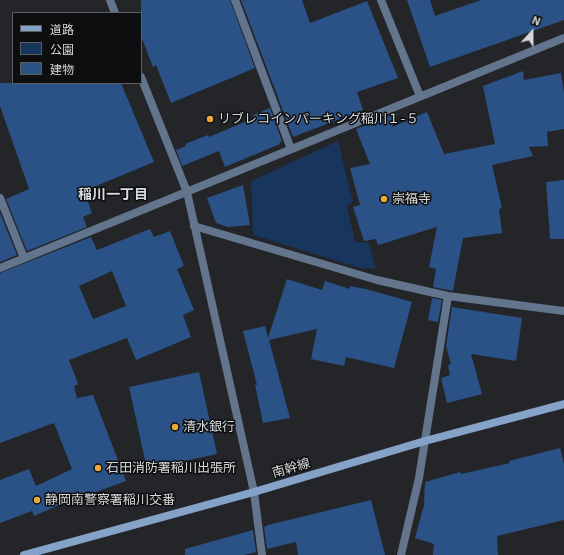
<!DOCTYPE html>
<meta charset="utf-8">
<style>
body{margin:0}
#map{position:relative;width:564px;height:555px;overflow:hidden;background:#232528;font-family:"Exo 2","Noto Sans JP",sans-serif}
canvas{display:block}
.legend{position:absolute;left:12px;top:12px;width:130px;height:72px;box-sizing:border-box;background:#0d0e0f;border:1px solid #5d5e60;margin:0;padding:5px 7px;list-style:none;font-size:12px;color:#d6d7d9}
.legend li{display:flex;align-items:center;gap:8px;height:20px}
.legend b{width:20px;border:1px solid #5d5e60}
.north{position:absolute;left:512px;top:12px;width:40px;height:40px;-webkit-text-stroke:3px #0d0e0f;paint-order:stroke;rotate:21deg;font-size:11px;font-weight:700;line-height:16px;text-align:center;color:#d6d7d9}
.north::after{content:'';display:block;margin:auto;width:14px;height:18px;background:#d6d7d9;clip-path:polygon(50% 0,100% 100%,50% 72%,0 100%)}
</style>
<div id="map">
<canvas width="564" height="555"></canvas>
<ul class="legend">
<li><b style="height:5px;background:#85a2c9"></b>道路</li>
<li><b style="height:11px;background:#17355d"></b>公園</li>
<li><b style="height:11px;background:#2b5286"></b>建物</li>
</ul>
<div class="north">N</div>
</div>
<script>
const ctx = document.querySelector('canvas').getContext('2d');
ctx.lineJoin = 'round';
function fillPath(path, color) {
  ctx.fillStyle = color;
  ctx.fill(path, 'evenodd');
}
function shape(rows) {
  const path = new Path2D();
  for (const r of rows) {
    path.moveTo(r[0], r[1]);
    for (let i = 2; i < r.length; i += 2) path.lineTo(r[i], r[i + 1]);
  }
  return path;
}
function strokePath(path, color, width, dash) {
  ctx.strokeStyle = color;
  ctx.lineWidth = width;
  ctx.lineCap = dash ? 'butt' : 'round';
  ctx.setLineDash(dash || []);
  ctx.stroke(path);
}
function label(font, color, halo, rows, align = 'center') {
  ctx.font = font + ' "Exo 2","Noto Sans JP",sans-serif';
  ctx.lineWidth = 3;
  ctx.setLineDash([]);
  ctx.textBaseline = 'middle';
  ctx.strokeStyle = halo;
  ctx.fillStyle = color;
  for (const [text, x, y, turn = 0] of rows) {
    ctx.save();
    ctx.translate(x, y);
    ctx.rotate((+turn || 0) * Math.PI / 180);
    ctx.textAlign = isNaN(turn) ? turn : align;
    if (halo) ctx.strokeText(text, 0, 0);
    ctx.fillText(text, 0, 0);
    ctx.restore();
  }
}
const green = shape([
 [338,141,353,202,347,206,355,242,369,243,376,269,360,268,253,235,251,181]
]);
const building = shape([
 [141,0,230,0,255,68,171,103,156,65,153,67,141,36],
 [241,0,302,0,310,23,367,1,398,78,357,92,363,110,293,137],
 [407,0,430,0,435,16,481,0,564,0,564,20,430,67],
 [523,71,524,80,561,73,564,93,564,129,547,132,548,146,529,147,533,156,492,165,502,208,499,209,502,233,463,238,453,291,433,287,436,269,429,267,437,227,378,245,376,239,364,241,353,207,360,205,350,168,370,164,356,129,397,113,392,127,427,112,444,154,495,144,483,86],
 [0,83,121,83,154,162,84,191,92,213,83,217,87,227,27,251,6,199,29,189,0,106],
 [270,108,282,141,279,143,280,144,225,167,219,151,182,166,176,150,186,146,185,144,208,135,209,137,254,118,253,115],
 [564,180,564,239,550,239,546,182],
 [243,185,250,225,228,227,216,223,207,198],
 [0,213,17,255,0,262],
 [150,229,154,237,170,231,184,266,177,269,194,310,183,315,191,337,136,360,127,338,69,360,78,384,74,386,77,398,93,395,126,481,82,497,82,495,34,516,32,511,0,523,0,480,29,469,36,486,72,469,54,423,0,443,0,273,91,237,97,250],
 [112,271,126,306,93,319,79,286],
 [287,279,322,290,325,281,350,289,350,286,366,289,412,302,394,368,346,357,344,366,311,359,317,329,269,340,290,418,263,423,255,385,257,385,243,331,265,326,268,338],
 [432,298,442,300,438,322,428,320],
 [452,307,522,318,516,361,471,354,482,394,447,403,441,378,450,375,448,365,451,364,446,346],
 [199,372,217,454,147,469,129,387],
 [560,448,564,464,564,520,497,536,498,555,433,555,434,544,415,538,424,505,425,482,460,472,461,474,510,463,509,461],
 [371,500,385,555,298,555,296,542,267,549,264,527,268,525],
 [253,530,256,552,244,555,185,555,185,549]
]);
const street = shape([
 [110,0,115,13],
 [235,0,291,149],
 [381,0,420,96],
 [141,77,187,192,254,492,262,555],
 [0,198,24,258],
 [194,226,377,280,448,296,564,311],
 [0,268,564,38],
 [401,555,419,478,448,296]
]);
const secondary = shape([
 [24,555,254,492,425,441,564,404]
]);
const markers = [
 [210,119,4,"#eba93a"],
 [384,199,4,"#eba93a"],
 [175,427,4,"#eba93a"],
 [98,468,4,"#eba93a"],
 [37,500,4,"#eba93a"]
];
const poiNames = [
 ["リブレコインパーキング稲川１-５",218,119],
 ["崇福寺",392,199],
 ["清水銀行",183,427],
 ["石田消防署稲川出張所",106,468],
 ["静岡南警察署稲川交番",45,500]
];
const streetNames = [
 ["南幹線",291,468,-16]
];
const neighbourhoodNames = [
 ["稲川一丁目",113,194]
];
fillPath(green, '#17355d');
fillPath(building, '#2b5286');
strokePath(street, '#63748d', 8);
strokePath(secondary, '#85a2c9', 8);
for (const [x, y, r, color] of markers) {
  const dot = new Path2D();
  dot.arc(x, y, r, 0, 2 * Math.PI);
  ctx.fillStyle = color;
  ctx.fill(dot);
  strokePath(dot, '#0d0e0f', 1.5);
}
label('13px', '#d6d7d9', '#0d0e0f', poiNames, 'left');
label('13px', '#d6d7d9', '#0d0e0f', streetNames);
label('bold 14px', '#d7dade', '#0d0e0f', neighbourhoodNames);
</script>
